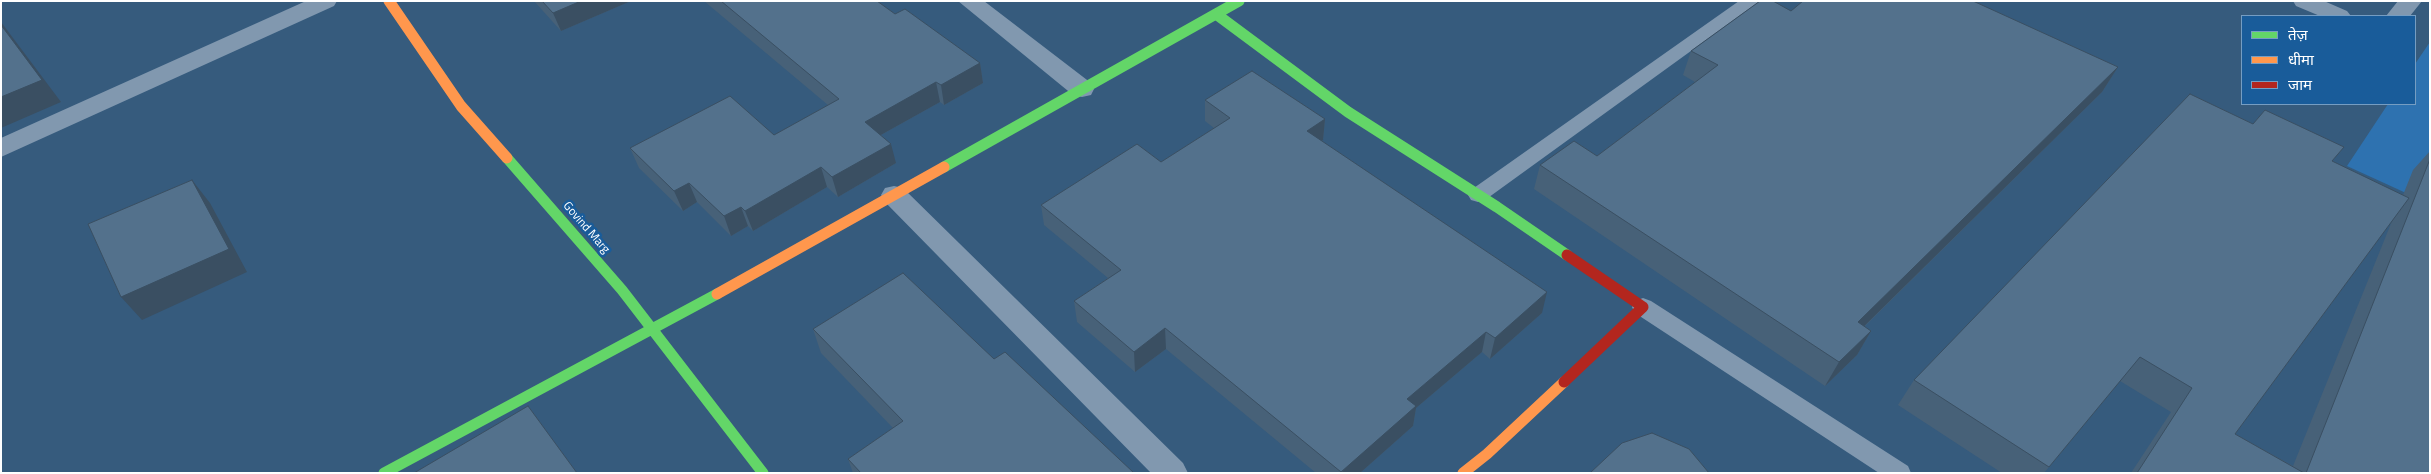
<!DOCTYPE html>
<meta charset="utf-8">
<style>
body{margin:0}
#map{position:relative;width:2431px;height:474px;overflow:hidden;background:#365b7d;font-family:"Titillium Web","Noto Sans Devanagari",sans-serif}
canvas{display:block}
.frame{position:absolute;inset:0;border:2px solid #fff;pointer-events:none}
.legend{position:absolute;left:2241px;top:15px;width:175px;height:90px;box-sizing:border-box;background:#195c9a;border:1px solid #759dc2;margin:0;padding:6px 9px;list-style:none;font-size:15px;color:#fff}
.legend li{display:flex;align-items:center;gap:10px;height:25px}
.legend b{width:25px;border:1px solid #759dc2}
</style>
<div id="map">
<canvas width="2431" height="474"></canvas>
<div class="frame"></div>
<ul class="legend">
<li><b style="height:6px;background:#63d668"></b>तेज़</li>
<li><b style="height:6px;background:#ff974d"></b>धीमा</li>
<li><b style="height:6px;background:#b3261e"></b>जाम</li>
</ul>
</div>
<script>
const ctx = document.querySelector('canvas').getContext('2d');
ctx.lineJoin = 'round';
function fillPath(path, color) {
  ctx.fillStyle = color;
  ctx.fill(path, 'evenodd');
}
function shape(rows) {
  const path = new Path2D();
  for (const r of rows) {
    path.moveTo(r[0], r[1]);
    for (let i = 2; i < r.length; i += 2) path.lineTo(r[i], r[i + 1]);
  }
  return path;
}
function strokePath(path, color, width, dash) {
  ctx.strokeStyle = color;
  ctx.lineWidth = width;
  ctx.lineCap = dash ? 'butt' : 'round';
  ctx.setLineDash(dash || []);
  ctx.stroke(path);
}
function label(font, color, halo, rows, align = 'center') {
  ctx.font = font + ' "Titillium Web",sans-serif';
  ctx.lineWidth = 5;
  ctx.setLineDash([]);
  ctx.textBaseline = 'middle';
  ctx.strokeStyle = halo;
  ctx.fillStyle = color;
  for (const [text, x, y, turn = 0] of rows) {
    ctx.save();
    ctx.translate(x, y);
    ctx.rotate((+turn || 0) * Math.PI / 180);
    ctx.textAlign = isNaN(turn) ? turn : align;
    if (halo) ctx.strokeText(text, 0, 0);
    ctx.fillText(text, 0, 0);
    ctx.restore();
  }
}
const green = shape([
 [2430,42,2430,204,2347,166,2388,104,2415,104,2415,64]
]);
const lane = shape([
 [1739,1,1760,1,1485,200,1478,202,1471,200,1468,195,1471,190,1739,1],
 [1643,298,1651,301,1908,466,1911,473,1879,473,1635,313,1632,307,1635,301,1643,298]
]);
const street = shape([
 [306,1,337,1,334,6,1,157,1,138,306,1],
 [958,1,984,1,1091,83,1094,89,1091,95,1082,97,1073,95,958,1],
 [2293,1,2324,1,2347,11,2351,16,2320,16,2296,6,2293,1],
 [2398,1,2422,1,2410,16,2386,16,2398,1],
 [894,186,903,188,1183,463,1188,473,1151,473,885,202,881,195,885,188,894,186]
]);
const fast = shape([
 [1216,14,1348,112,1497,207,1567,255],
 [507,158,622,290,763,473],
 [944,167,1239,1],
 [384,473,717,294]
]);
const slow = shape([
 [389,1,461,106,507,158],
 [717,294,944,167],
 [1463,473,1487,454,1564,382]
]);
const jam = shape([
 [1564,382,1643,307,1567,255]
]);
const wall = shape([
 [534,1,631,1,561,31],
 [704,1,877,1,895,14,980,63,983,83,944,105,940,102,881,135,896,163,838,197,827,187,753,231,748,226,731,236,697,202,683,211,639,168,630,148,774,135,828,105],
 [1791,11,2118,67,2102,92,1864,327,1871,331,1857,355,1825,386,1534,189,1540,165,1597,156,1695,82,1683,75,1691,51],
 [1205,100,1325,119,1323,140,1322,141,1542,313,1490,359,1482,352,1416,408,1413,426,1360,473,1316,473,1166,349,1135,372,1077,322,1074,301,1108,278,1044,225,1041,205,1161,162,1214,128,1205,121],
 [2430,151,2430,473,2131,473,2171,412,2120,381,2044,473,2002,473,1898,405,1914,380,2332,161,2403,195,2413,170],
 [2392,221,2293,466,2235,434],
 [813,329,994,359,1134,473,853,473,848,459,893,428,821,353]
]);
const shadedWall = shape([
 [581,1,631,1,561,31,553,13],
 [1,22,61,102,1,128],
 [980,63,983,83,944,105,941,85],
 [2118,67,2102,92,1844,346,1858,322],
 [936,82,940,102,870,141,865,122],
 [1325,119,1323,140,1306,152,1307,131],
 [891,144,896,163,838,197,832,177],
 [821,167,827,187,753,231,745,211],
 [192,180,210,203,247,272,142,320,121,297],
 [689,183,697,202,683,211,674,191],
 [741,207,748,226,731,236,724,216],
 [1547,292,1542,313,1490,359,1495,338],
 [1165,328,1166,349,1135,372,1134,352],
 [1871,331,1857,355,1825,386,1839,362],
 [1486,332,1482,352,1416,408,1413,426,1360,473,1341,473,1407,399]
]);
const building = shape([
 [542,1,581,1,553,13,542,1],
 [721,1,877,1,895,14,905,9,980,63,941,85,936,82,865,122,891,144,832,177,821,167,745,211,741,207,724,216,689,183,674,191,630,148,730,96,774,135,839,99,721,1],
 [1760,1,1773,1,1791,11,1803,1,1973,1,2118,67,1858,322,1871,331,1839,362,1540,165,1574,141,1597,156,1718,65,1691,51,1760,1],
 [1,25,42,80,1,97,1,25],
 [1252,71,1325,119,1307,131,1547,292,1495,338,1486,332,1407,399,1416,406,1341,472,1165,328,1134,352,1074,301,1121,270,1041,205,1137,144,1161,162,1230,118,1205,100,1252,71],
 [2190,94,2253,124,2265,110,2344,147,2332,161,2409,198,2235,434,2304,473,2137,473,2192,388,2140,357,2049,467,1914,380,2190,94],
 [2430,159,2430,473,2306,473,2430,159],
 [192,180,229,249,121,297,88,224,192,180],
 [903,273,994,359,1005,352,1134,473,861,473,848,459,903,421,813,329,903,273],
 [528,406,577,473,414,473,528,406],
 [1652,433,1689,449,1709,473,1590,473,1622,443,1652,433]
]);
const streetNames = [
 ["Govind Marg",586,228,49]
];
fillPath(green, '#2e72b0');
fillPath(lane, '#8198af');
fillPath(street, '#8198af');
strokePath(fast, '#63d668', 11);
strokePath(slow, '#ff974d', 11);
strokePath(jam, '#b3261e', 11);
fillPath(wall, '#476178');
fillPath(shadedWall, '#3a4f62');
fillPath(building, '#53718c');
strokePath(building, '#3a4f62', 1);
label('12px', '#fff', '#195c9a', streetNames);
</script>
